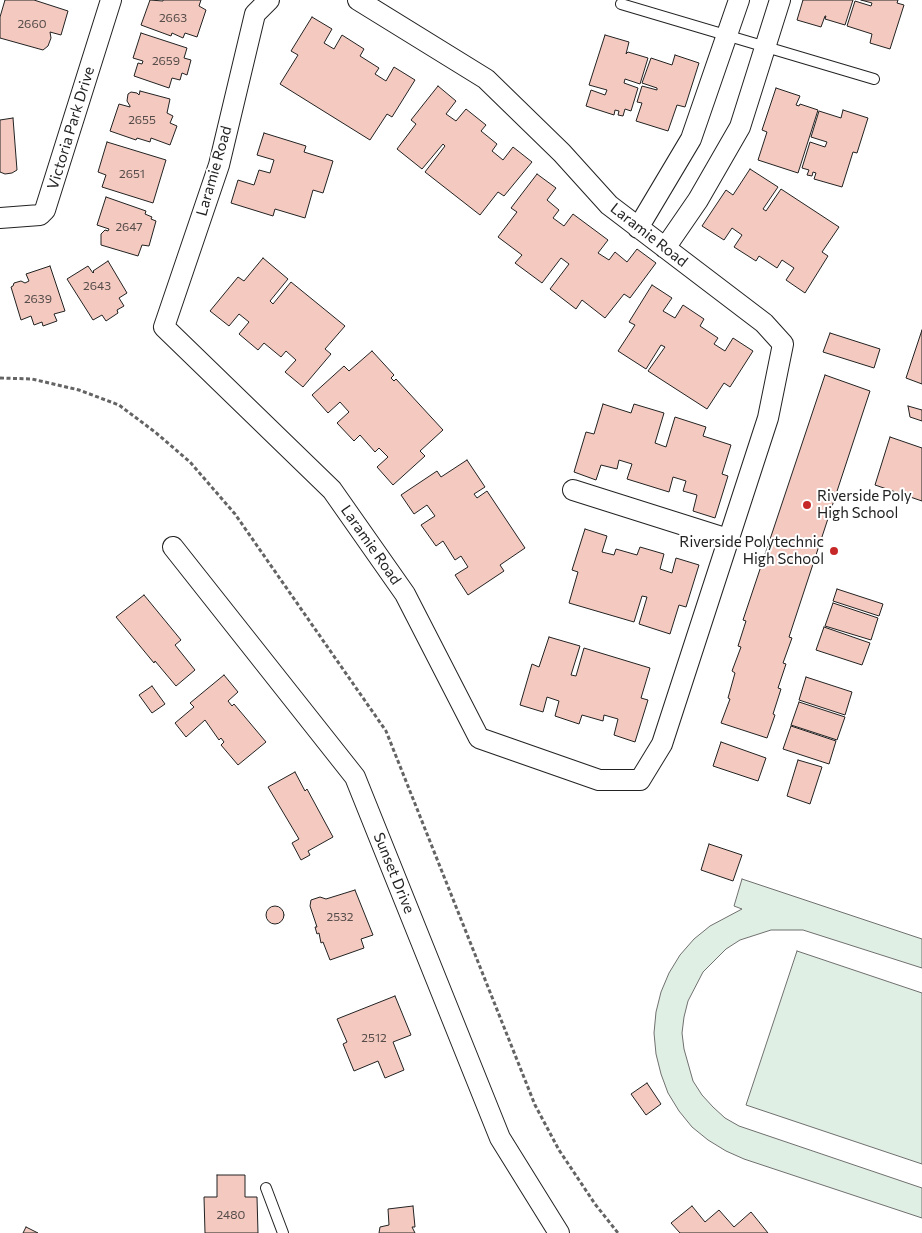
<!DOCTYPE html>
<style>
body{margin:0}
canvas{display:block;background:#fff}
</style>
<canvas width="922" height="1233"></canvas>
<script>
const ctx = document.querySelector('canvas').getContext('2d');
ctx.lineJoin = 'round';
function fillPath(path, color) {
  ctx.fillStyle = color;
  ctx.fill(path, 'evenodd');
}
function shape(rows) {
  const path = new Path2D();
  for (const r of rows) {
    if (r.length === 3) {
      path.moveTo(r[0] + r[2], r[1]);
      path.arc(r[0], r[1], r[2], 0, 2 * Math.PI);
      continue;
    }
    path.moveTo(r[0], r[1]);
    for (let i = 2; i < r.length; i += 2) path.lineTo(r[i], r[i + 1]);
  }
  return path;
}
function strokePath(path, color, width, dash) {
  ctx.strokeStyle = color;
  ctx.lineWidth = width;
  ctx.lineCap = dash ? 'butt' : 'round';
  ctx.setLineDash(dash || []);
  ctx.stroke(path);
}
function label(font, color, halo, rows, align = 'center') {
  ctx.font = font + ' Commissioner,sans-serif';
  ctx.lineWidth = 4;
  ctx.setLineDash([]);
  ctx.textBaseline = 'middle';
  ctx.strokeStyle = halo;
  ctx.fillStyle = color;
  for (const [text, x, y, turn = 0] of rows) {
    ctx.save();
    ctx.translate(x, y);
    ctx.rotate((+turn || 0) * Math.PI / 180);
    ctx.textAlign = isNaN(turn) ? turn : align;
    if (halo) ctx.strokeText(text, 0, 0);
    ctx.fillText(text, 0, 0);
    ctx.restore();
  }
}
const green = shape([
 [742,879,922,939,922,968,803,930,771,930,740,940,726,949,703,972,688,1001,684,1017,682,1033,684,1049,693,1081,702,1095,713,1107,725,1118,739,1126,922,1188,922,1218,744,1159,726,1151,708,1140,692,1127,679,1111,668,1093,661,1074,656,1054,654,1033,656,1012,661,992,669,973,680,955,694,939,710,926,742,909,734,906,742,879],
 [797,951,922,993,922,1164,746,1105,797,951]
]);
const building = shape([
 [5,0,34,0,68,11,61,35,50,32,51,38,48,46,43,50,0,38,0,17,5,0],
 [150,0,163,1,163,0,201,0,199,6,206,10,197,37,185,33,183,38,172,33,171,36,141,25,150,0],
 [803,0,853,0,845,25,825,19,826,16,825,16,821,27,797,20,803,0],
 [861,0,898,0,897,3,904,5,890,49,870,43,872,34,847,26,855,1,871,6,872,3,861,0],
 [312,17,332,29,324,43,334,49,342,35,364,49,360,56,379,68,375,74,386,81,394,67,415,80,392,117,387,114,370,140,280,84,298,55,291,51,312,17],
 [141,33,187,48,184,58,191,60,187,75,182,73,180,80,172,78,169,88,134,76,138,63,142,64,143,61,133,58,141,33],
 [605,35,629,42,626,54,628,52,648,58,640,84,625,79,624,83,638,88,631,111,625,109,623,116,618,115,619,111,615,110,614,115,586,106,591,90,605,95,607,90,589,85,605,35],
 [675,55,699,63,685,107,677,105,668,131,636,121,642,103,637,102,642,86,657,90,657,88,642,83,651,58,672,65,675,55],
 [438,86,456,101,446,114,456,121,466,109,486,125,481,131,497,144,492,151,503,160,513,147,532,162,504,196,498,192,480,215,425,172,445,146,443,144,422,169,397,149,416,124,411,120,438,86],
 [776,88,800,96,796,105,799,106,800,104,818,110,798,173,758,160,767,132,762,130,776,88],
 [140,91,170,99,167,113,173,116,170,123,177,126,170,145,151,138,150,142,137,138,136,140,110,131,119,104,130,107,130,106,127,101,128,94,131,92,137,93,139,95,140,91],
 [843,110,868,118,857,153,853,152,842,187,814,179,816,173,813,172,812,176,807,175,809,170,802,168,810,142,825,147,827,142,811,137,819,111,841,118,843,110],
 [13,118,17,170,12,173,5,174,0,172,0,120,13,118],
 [264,133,306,146,304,152,333,161,323,193,313,190,305,218,275,209,273,216,231,203,238,180,254,185,259,170,270,173,274,160,257,155,264,133],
 [107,142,166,160,153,203,102,187,106,175,98,172,107,142],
 [750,169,778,187,763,209,766,211,781,189,839,227,822,252,828,256,805,293,786,280,794,268,782,260,777,268,759,256,756,261,734,247,742,235,732,228,724,240,702,226,726,190,733,195,750,169],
 [537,174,556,188,547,200,559,210,553,218,564,226,573,214,608,240,598,253,609,260,615,252,627,262,637,249,656,263,630,298,624,294,605,318,582,300,576,309,550,289,569,264,561,258,542,283,515,263,522,255,498,237,517,212,511,208,537,174],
 [106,197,146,211,145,214,152,217,151,219,156,221,149,246,142,245,138,256,101,245,101,234,105,230,108,231,109,229,97,225,106,197],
 [263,258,288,279,270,301,273,304,291,282,345,326,325,349,331,354,303,387,285,372,296,360,286,351,281,357,264,343,258,350,239,334,249,322,239,314,229,326,210,311,238,277,244,281,263,258],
 [108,261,127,293,119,298,124,306,117,310,118,313,106,321,102,315,93,320,67,279,88,266,93,273,94,272,93,271,108,261],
 [50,266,65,311,54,314,57,321,43,326,42,322,34,325,31,316,21,320,11,287,13,286,14,283,21,281,25,283,29,281,26,274,50,266],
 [652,285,672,298,663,311,675,318,683,305,704,319,700,326,718,338,714,344,725,351,733,338,753,351,730,387,724,383,707,409,648,371,665,347,661,345,646,369,618,351,635,325,629,322,652,285],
 [922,330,922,384,906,378,922,330],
 [830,333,880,349,874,368,823,352,830,333],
 [372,351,394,375,391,378,394,381,396,379,443,430,420,451,425,456,393,485,377,467,388,457,379,448,375,452,360,435,354,441,337,423,349,412,340,402,328,413,312,395,344,366,349,371,372,351],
 [825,375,870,391,789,637,792,638,783,663,786,664,778,688,781,689,773,714,775,715,767,738,721,723,730,699,728,698,735,673,732,671,741,647,738,646,746,621,743,620,825,375],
 [603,404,631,413,634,404,664,413,655,443,666,447,675,417,706,427,703,436,731,445,722,474,728,476,715,518,693,511,697,495,683,491,686,481,673,477,669,492,627,479,632,464,619,460,617,469,601,465,596,480,574,472,586,432,594,434,603,404],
 [908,406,922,410,922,421,910,417,908,406],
 [890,437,922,448,922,501,875,485,890,437],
 [467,460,485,487,474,494,477,498,487,491,525,548,500,565,504,571,468,595,455,575,468,567,461,556,455,560,443,541,436,546,421,525,435,516,427,505,414,514,401,495,437,471,441,477,467,460],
 [585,529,607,536,602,552,614,555,616,549,637,555,640,547,664,554,660,569,672,573,676,558,699,565,686,607,679,605,670,634,639,624,647,597,642,596,634,622,569,603,578,572,572,570,585,529],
 [837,589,883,604,879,616,833,601,837,589],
 [144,595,181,640,175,645,195,670,176,686,155,661,154,663,116,617,144,595],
 [833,603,878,618,871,640,825,626,833,603],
 [824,627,870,643,862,665,816,650,824,627],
 [549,637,580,646,571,675,576,676,584,648,650,668,641,698,648,700,635,742,614,735,618,719,604,715,603,721,582,715,579,724,555,716,559,701,547,697,543,712,520,705,532,664,539,667,549,637],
 [224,675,238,692,228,701,232,706,234,704,266,742,238,765,221,745,224,742,221,738,219,740,205,720,186,737,175,723,194,707,190,703,224,675],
 [806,677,852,692,845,715,799,700,806,677],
 [152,686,165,704,152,713,139,695,152,686],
 [799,702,845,717,837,740,791,725,799,702],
 [791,726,836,741,829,764,783,749,791,726],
 [721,742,766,758,758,781,713,766,721,742],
 [798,760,822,767,810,804,787,796,798,760],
 [295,772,305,791,307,789,333,837,308,851,310,855,301,860,292,843,299,839,268,787,295,772],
 [709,844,742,855,733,881,701,870,709,844],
 [355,890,373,935,361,939,364,948,330,960,323,942,321,943,319,933,317,934,315,927,317,927,310,906,311,900,320,897,326,899,355,890],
 [275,915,9],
 [395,996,411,1035,393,1042,404,1070,385,1078,378,1061,354,1071,343,1044,347,1042,337,1019,395,996],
 [647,1083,661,1104,646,1115,631,1094,647,1083],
 [217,1175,245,1175,245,1197,257,1197,258,1233,205,1233,204,1197,217,1197,217,1175],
 [413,1206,415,1227,412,1227,415,1233,379,1233,380,1227,389,1225,388,1209,413,1206],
 [692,1206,705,1222,719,1210,734,1227,751,1212,768,1233,680,1233,671,1223,692,1206],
 [26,1227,38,1233,23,1233,26,1227]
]);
const path = shape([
 [0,378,32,379,79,390,119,405,155,432,190,462,235,514,386,731,535,1105,559,1150,595,1204,618,1233]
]);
const service = shape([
 [621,4,874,79],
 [266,1188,283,1233]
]);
const minor = shape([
 [269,0,255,14,219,165,164,327,332,490,405,594,479,738,599,780,640,780,662,744,768,418,783,344,764,323,609,205,562,153,486,79,358,0],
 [0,218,40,215,45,210,111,0],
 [638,228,691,139,739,0],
 [665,248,698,200,740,127,780,0],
 [573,490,728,539],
 [173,547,355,777,500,1138,559,1233]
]);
const markers = [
 [807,505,5,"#c62828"],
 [834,551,5,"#c62828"]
];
const numberNames = [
 ["2663",173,18],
 ["2660",32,24],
 ["2659",166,61],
 ["2655",142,120],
 ["2651",132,174],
 ["2647",129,227],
 ["2643",97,286],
 ["2639",38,299],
 ["2532",340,917],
 ["2512",374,1038],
 ["2480",231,1215]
];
const streetNames = [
 ["Victoria Park Drive",71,128,-73],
 ["Laramie Road",214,171,-74],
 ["Laramie Road",649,235,38],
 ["Laramie Road",371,545,55],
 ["Sunset Drive",394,873,68]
];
const poiNames = [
 ["Riverside Poly",817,496],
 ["High School",817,513],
 ["Riverside Polytechnic",824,542,"right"],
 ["High School",824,559,"right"]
];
fillPath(green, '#e0efe3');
strokePath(green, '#6f6f6f', 1);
fillPath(building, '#f3c9c0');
strokePath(building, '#222', 1);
strokePath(service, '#222', 12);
strokePath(minor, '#222', 22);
strokePath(path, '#646464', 3, [4, 2.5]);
strokePath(service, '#fff', 10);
strokePath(minor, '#fff', 20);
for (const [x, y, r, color] of markers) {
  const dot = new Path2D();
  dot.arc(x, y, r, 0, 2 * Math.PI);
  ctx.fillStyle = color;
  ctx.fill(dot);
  strokePath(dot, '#fff', 2);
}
label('12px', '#564c4a', null, numberNames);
label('15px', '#222', '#fff', streetNames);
label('15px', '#222', '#fff', poiNames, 'left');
</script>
